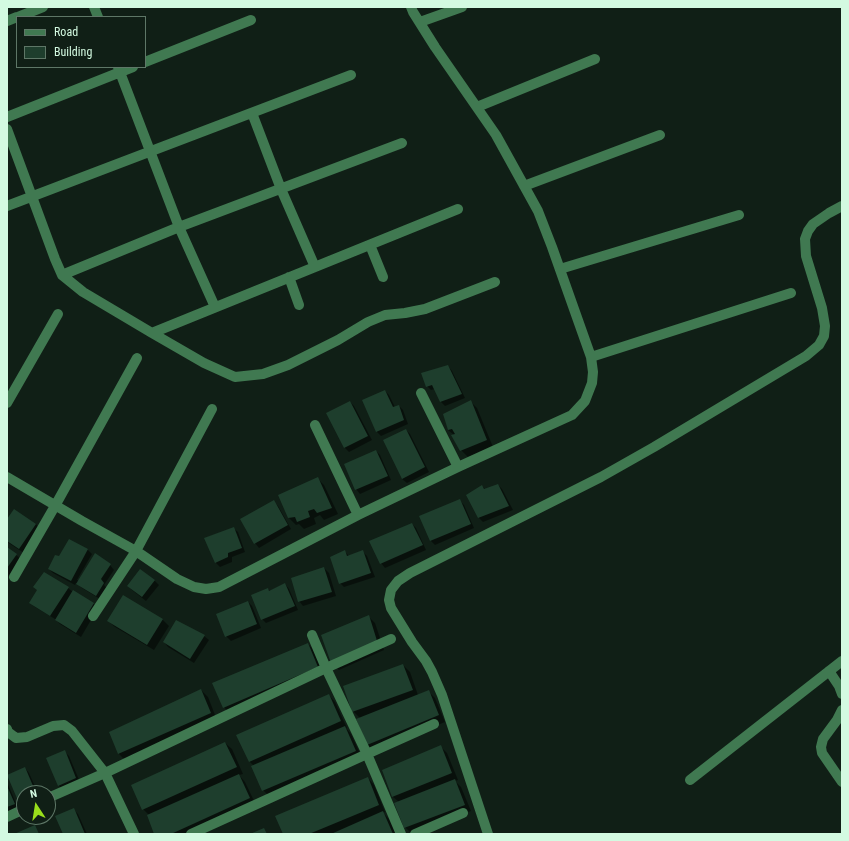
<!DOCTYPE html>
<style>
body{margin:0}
#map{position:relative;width:849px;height:841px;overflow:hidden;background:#101f16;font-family:"Roboto Condensed",sans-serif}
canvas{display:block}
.frame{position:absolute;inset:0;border:8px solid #d3fae1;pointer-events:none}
.legend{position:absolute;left:16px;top:16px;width:130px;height:52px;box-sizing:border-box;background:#101f16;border:1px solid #5e7767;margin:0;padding:5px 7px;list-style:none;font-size:12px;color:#d3fae1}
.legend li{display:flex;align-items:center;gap:8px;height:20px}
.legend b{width:20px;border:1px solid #5e7767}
.north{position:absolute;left:16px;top:785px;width:40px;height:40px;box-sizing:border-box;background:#101f16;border:1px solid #5e7767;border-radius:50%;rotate:348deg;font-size:11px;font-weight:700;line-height:16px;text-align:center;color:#d3fae1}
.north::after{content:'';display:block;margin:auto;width:14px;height:18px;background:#99de1b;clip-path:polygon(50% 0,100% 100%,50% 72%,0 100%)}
</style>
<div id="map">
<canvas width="849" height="841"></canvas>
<div class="frame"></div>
<ul class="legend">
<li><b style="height:5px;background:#407951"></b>Road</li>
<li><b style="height:11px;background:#1e3e2d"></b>Building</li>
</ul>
<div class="north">N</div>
</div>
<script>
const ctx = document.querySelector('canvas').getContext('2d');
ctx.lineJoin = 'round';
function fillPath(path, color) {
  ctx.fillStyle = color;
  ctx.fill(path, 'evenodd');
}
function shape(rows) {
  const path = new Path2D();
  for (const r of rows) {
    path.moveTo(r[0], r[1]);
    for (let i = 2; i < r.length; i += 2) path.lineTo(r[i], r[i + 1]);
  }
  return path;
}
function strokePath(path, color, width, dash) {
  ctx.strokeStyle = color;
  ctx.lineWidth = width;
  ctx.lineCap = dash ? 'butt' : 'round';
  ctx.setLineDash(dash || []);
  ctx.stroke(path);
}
const shadow = shape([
 [448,366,452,371,465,398,445,406,441,402,435,389,431,390,427,386],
 [385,391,389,395,395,407,399,406,403,410,408,424,381,436,377,432,364,400],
 [350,402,354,406,372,440,349,452,345,448,327,413],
 [471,402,477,408,493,447,468,457,461,450,454,435,448,430],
 [406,430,410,434,429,472,407,483,402,479],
 [376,451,380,455,391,480,360,494,356,489],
 [317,478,324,485,338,514,324,520,320,515,314,518,316,524,304,529,299,524,296,525,289,518],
 [498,485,502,489,513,510,483,522,479,518,468,495,482,486,486,490],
 [273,501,278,506,291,529,259,548,255,543],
 [460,501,464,505,474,528,435,545,430,540],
 [7,521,36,524,40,529,24,553,7,542],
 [412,524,416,528,426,550,385,568,381,563],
 [233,528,238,532,245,552,232,557,232,562,220,567,216,563,205,538],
 [7,548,16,555,21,559,7,578],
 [87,549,92,554,77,580,79,581,110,565,114,570,104,585,107,588,100,599,82,588,76,583,75,585,53,573,49,569,59,557],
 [345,552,349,556,363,552,367,556,375,577,344,587,340,583],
 [324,568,329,573,336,596,303,606,299,601],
 [154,580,159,585,146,601,132,590,128,586],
 [285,584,289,589,298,610,266,623,262,619,268,589,270,591],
 [68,588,73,592,94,604,98,608,81,637,60,624,55,619,35,607,30,603],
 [248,602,252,606,261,628,231,641,226,636],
 [368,616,375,623,384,650,339,670,332,663],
 [162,619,169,626,154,650,115,627,108,621],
 [204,636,209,640,194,663,168,647,164,642],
 [308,644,315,651,324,674,230,714,224,707],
 [403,665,410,672,418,695,428,691,435,698,445,722,374,751,367,744,360,718,353,711],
 [201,690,208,697,217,720,125,760,119,754,110,732],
 [329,695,335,702,347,728,346,728,351,734,362,758,270,797,263,790,254,766,249,761],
 [225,743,232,749,243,774,239,775,245,782,256,805,192,834,155,834,149,815,143,809],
 [441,747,447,753,458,780,455,781,461,787,471,811,412,834,405,827,399,802,393,797,383,770],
 [64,751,69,756,80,782,63,790,59,786],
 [25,768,29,773,38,793,24,793,24,806,20,802],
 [368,778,374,785,385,812,383,813,389,819,396,834,284,834],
 [7,782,18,808,7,813],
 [73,809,78,814,87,834,64,834]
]);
const building = shape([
 [448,365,462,394,440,402,432,385,426,387,421,373],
 [385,390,393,407,399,405,404,420,376,432,362,400],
 [471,400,487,440,460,451,451,435,455,434,452,429,448,430,443,414],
 [350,401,368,436,344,448,326,413],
 [406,429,425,467,402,479,383,440],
 [376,450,388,476,355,490,344,464],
 [318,477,332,508,317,513,314,509,308,511,310,517,297,522,295,517,288,518,278,495],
 [498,484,509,506,478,518,466,495,482,485,484,489],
 [460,499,471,524,430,541,419,516],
 [274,500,288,525,254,544,240,519],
 [14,509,36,524,19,549,7,541,7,519],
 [412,523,423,545,380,564,369,541],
 [234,527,242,548,228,553,228,557,215,563,204,538],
 [69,539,88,549,71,581,48,569,55,555,59,556],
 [7,547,17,554,7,568],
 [345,550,347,556,363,550,371,573,339,584,330,557],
 [95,553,111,564,101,579,104,583,96,596,76,584],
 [324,567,332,592,298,602,291,578],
 [140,569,155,580,142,597,127,586],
 [44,572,69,587,50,616,29,603,37,590,33,587],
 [285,583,295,606,261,620,251,595,268,588,269,591],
 [73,590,94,603,76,633,55,620],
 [123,595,163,619,147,645,107,621],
 [248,601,257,624,225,637,216,614],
 [369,615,378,644,331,663,321,635],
 [176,620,205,635,190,659,163,642],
 [308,643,318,667,223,708,212,683],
 [403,664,413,690,352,712,343,686],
 [201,689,211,713,118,754,109,732],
 [429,690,439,715,367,745,356,719],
 [329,694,341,721,249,762,236,735],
 [345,726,356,751,262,791,251,766],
 [225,742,237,767,142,810,131,785],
 [441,745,452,773,392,797,382,770],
 [65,750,76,778,58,786,46,758],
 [25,767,36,793,24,793,24,800,19,803,7,775],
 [239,774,250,798,171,834,154,834,147,815],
 [368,777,379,805,309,834,283,834,275,816],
 [455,779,465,805,404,828,394,803],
 [7,786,15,804,7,807],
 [74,808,85,834,63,834,55,816],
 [383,811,393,834,331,834],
 [35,825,39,834,14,834],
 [264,828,267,834,250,834]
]);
const minor = shape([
 [94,7,98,17],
 [18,17,43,7],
 [7,21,17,17],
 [420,22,462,7],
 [145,62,251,20],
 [118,67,179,227,215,307],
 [477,107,595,59],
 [252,113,281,189,315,267],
 [7,117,133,67],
 [7,129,55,259,62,275,83,292,152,333,204,363,235,377,263,374,288,365,338,340,368,322,385,315,405,313,425,309,495,282],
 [524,186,660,135],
 [7,206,351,75],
 [370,245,383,277],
 [560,269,739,215],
 [62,275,179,227,402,143],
 [289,277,299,305],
 [152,333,458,209],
 [591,357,791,293],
 [421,393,458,467],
 [7,403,58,314],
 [315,425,358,515],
 [7,477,82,521,136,551,177,579,194,587,206,589,219,587,358,515,458,467,572,415,585,401,592,383,593,372,591,357,552,247,538,211,496,135,435,47,413,12,411,7],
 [14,577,55,506,137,358],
 [93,616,136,551,212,409],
 [312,635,326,668,367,754,401,834],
 [829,671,839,686,842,694],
 [842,710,837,720,823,739,821,747,822,753,842,782],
 [7,729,8,732,16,738,27,737,53,726,64,725,72,731,105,773,134,834],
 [690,780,842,661],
 [48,798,105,773,326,668,391,639],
 [7,817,24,809],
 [191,834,367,754,434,724],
 [415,834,463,813],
 [488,834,442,695,432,672,426,661,412,642,391,608,389,600,391,590,398,581,410,573,601,477,654,447,806,356,819,345,824,336,825,326,822,308,806,256,805,239,808,231,813,224,829,213,842,206]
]);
fillPath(shadow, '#0007');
fillPath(building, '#1e3e2d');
strokePath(minor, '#407951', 10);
</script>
